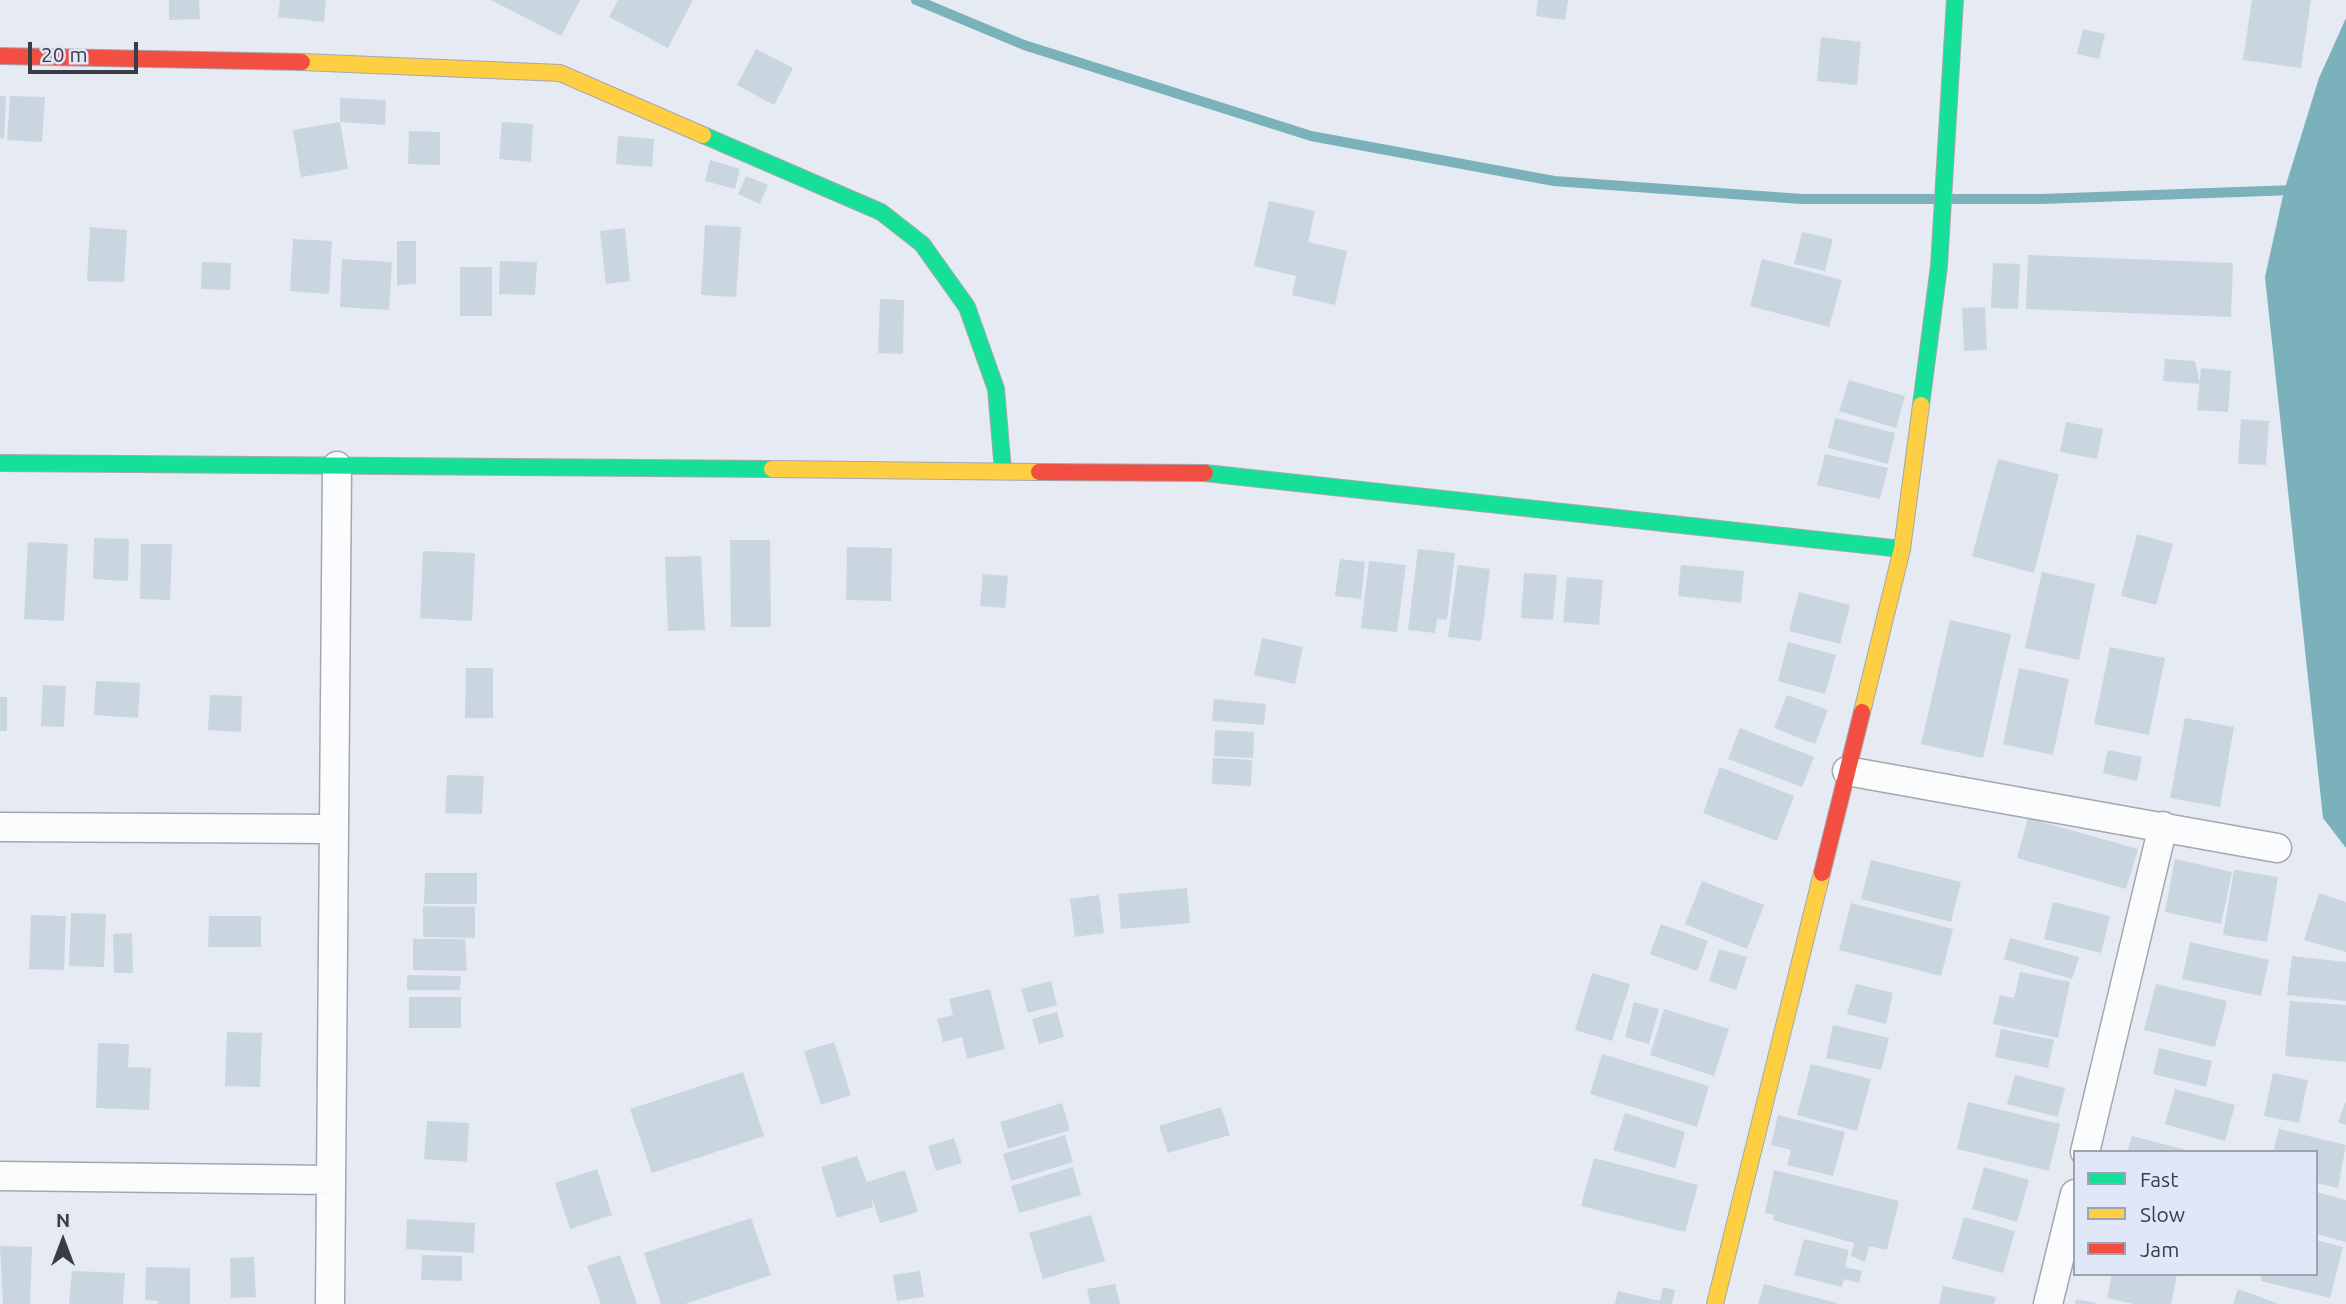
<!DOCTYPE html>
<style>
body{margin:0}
#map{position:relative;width:2346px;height:1304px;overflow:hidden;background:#e6eaf3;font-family:Ubuntu,sans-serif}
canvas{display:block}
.legend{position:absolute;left:2073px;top:1150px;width:245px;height:126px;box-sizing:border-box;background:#e0e7f9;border:2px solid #9ea3b0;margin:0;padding:9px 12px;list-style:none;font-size:21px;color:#3a3d43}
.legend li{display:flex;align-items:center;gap:14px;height:35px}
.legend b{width:35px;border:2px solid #9ea3b0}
.north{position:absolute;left:28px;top:1206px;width:70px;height:70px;-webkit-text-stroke:5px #e0e7f9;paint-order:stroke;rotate:0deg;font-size:19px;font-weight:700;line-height:28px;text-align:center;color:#3a3d43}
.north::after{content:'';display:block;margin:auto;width:24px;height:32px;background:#3a3d43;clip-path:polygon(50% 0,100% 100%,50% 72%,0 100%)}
.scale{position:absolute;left:28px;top:42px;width:110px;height:32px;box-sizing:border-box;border:4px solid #3a3d43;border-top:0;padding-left:9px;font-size:21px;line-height:24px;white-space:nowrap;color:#3a3d43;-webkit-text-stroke:5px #e0e7f9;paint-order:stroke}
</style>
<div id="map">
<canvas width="2346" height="1304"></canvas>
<ul class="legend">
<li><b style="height:9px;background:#16e098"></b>Fast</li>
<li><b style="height:9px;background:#ffcf43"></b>Slow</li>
<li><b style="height:9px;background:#f24e42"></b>Jam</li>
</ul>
<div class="north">N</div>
<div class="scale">20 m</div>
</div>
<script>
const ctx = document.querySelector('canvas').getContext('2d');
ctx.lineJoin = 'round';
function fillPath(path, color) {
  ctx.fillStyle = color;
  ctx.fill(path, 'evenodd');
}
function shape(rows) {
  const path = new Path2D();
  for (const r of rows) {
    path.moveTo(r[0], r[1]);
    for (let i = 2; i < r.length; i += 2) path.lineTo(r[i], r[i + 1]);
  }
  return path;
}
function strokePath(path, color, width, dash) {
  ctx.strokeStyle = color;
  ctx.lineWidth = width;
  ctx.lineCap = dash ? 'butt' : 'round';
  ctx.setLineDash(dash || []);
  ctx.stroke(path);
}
const water = shape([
 [2346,18,2346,848,2323,818,2265,277,2284,191,2319,78]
]);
const stream = shape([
 [916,0,1024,45,1311,136,1554,181,1802,199,2041,199,2295,190]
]);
const building = shape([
 [169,0,199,0,200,19,169,20],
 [280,0,326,0,324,22,278,17],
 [491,0,580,0,561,36],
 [618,0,693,0,668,48,609,17],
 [1538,0,1568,0,1565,20,1536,16],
 [2252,0,2311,0,2301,68,2243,60],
 [2083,29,2105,34,2099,59,2077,54],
 [1821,37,1861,42,1857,85,1817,81],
 [756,49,793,68,774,105,737,85],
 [0,96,6,96,4,139,0,138],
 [10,96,45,97,42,142,7,140],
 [340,98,386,100,385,125,340,122],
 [340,122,348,169,301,177,293,130],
 [502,122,533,124,531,162,499,159],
 [409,131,440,132,440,165,408,164],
 [618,136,654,139,652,167,616,164],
 [710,160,740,169,735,189,705,181],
 [746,176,768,185,760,204,738,194],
 [1269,201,1315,211,1308,242,1347,251,1335,305,1292,295,1296,276,1254,266],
 [705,225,741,227,736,297,701,295],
 [90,227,127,230,124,282,87,281],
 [625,228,630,281,606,284,600,231],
 [1802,232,1833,239,1825,271,1794,264],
 [293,239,332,241,329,294,290,291],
 [397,241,416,241,416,284,397,285],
 [2028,255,2233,263,2231,317,2026,309],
 [342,259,392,262,389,310,340,307],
 [1762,259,1842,280,1829,327,1750,306],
 [500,261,537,262,535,295,499,294],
 [202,262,231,263,230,290,201,289],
 [1993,263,2020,264,2018,309,1991,308],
 [460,267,492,267,492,316,460,316],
 [880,299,904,300,903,354,878,353],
 [1985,307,1987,350,1964,351,1962,308],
 [2165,359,2195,361,2200,384,2163,381],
 [2201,368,2231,371,2228,412,2197,410],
 [1849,380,1905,396,1896,428,1839,411],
 [1835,418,1895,433,1888,464,1828,448],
 [2241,419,2269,421,2266,465,2238,464],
 [2066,422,2103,429,2097,459,2060,452],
 [1825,454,1888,468,1880,499,1817,485],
 [1998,459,2059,474,2034,573,1972,556],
 [2137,534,2173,544,2156,605,2121,596],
 [94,538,129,539,128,581,93,579],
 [730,540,770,540,771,627,731,627],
 [28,542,68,544,64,621,24,619],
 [141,544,172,544,170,600,140,599],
 [847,547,892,548,891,601,846,600],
 [1418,549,1455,553,1447,620,1437,619,1435,633,1408,630],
 [423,551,475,553,472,621,420,618],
 [701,556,705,630,668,631,665,557],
 [1340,559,1365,562,1361,599,1335,596],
 [1369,561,1406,565,1397,632,1361,628],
 [1458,565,1490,569,1481,641,1448,637],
 [1681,565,1744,571,1741,603,1678,596],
 [2042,572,2095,584,2079,660,2025,648],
 [1524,573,1557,575,1553,620,1521,618],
 [983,574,1008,576,1005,608,980,606],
 [1567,577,1603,580,1599,625,1563,622],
 [1799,592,1850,605,1840,644,1789,631],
 [1950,620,2011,634,1983,758,1921,744],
 [1262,638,1303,647,1295,684,1254,675],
 [1788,642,1836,655,1825,694,1778,681],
 [2110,647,2165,658,2149,735,2094,724],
 [466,668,493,668,493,718,465,718],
 [2019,668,2069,679,2053,755,2003,744],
 [96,681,140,683,138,718,94,715],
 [43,685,66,686,64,727,41,726],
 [210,695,242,696,241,732,208,730],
 [1787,695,1828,710,1815,744,1774,728],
 [0,697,7,697,7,731,0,731],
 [1214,699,1266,704,1264,725,1212,721],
 [2185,718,2234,727,2220,807,2170,798],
 [1740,728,1814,757,1802,787,1728,759],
 [1215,730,1254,732,1253,758,1214,756],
 [2108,750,2142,757,2137,781,2103,773],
 [1213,758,1252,760,1251,786,1212,784],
 [1720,767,1794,796,1777,841,1703,813],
 [447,775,484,776,482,814,445,813],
 [2028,818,2138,849,2126,889,2017,858],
 [2175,859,2232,872,2221,924,2165,912],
 [1871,860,1961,882,1951,922,1861,899],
 [2234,870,2278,877,2267,942,2223,935],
 [425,873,477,873,477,904,424,904],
 [1702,881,1764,905,1747,949,1685,924],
 [1187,888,1190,923,1121,929,1118,894],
 [2319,893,2346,902,2346,952,2304,940],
 [1099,895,1104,933,1075,937,1070,899],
 [2053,902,2110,916,2101,953,2044,939],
 [1851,903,1953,929,1941,976,1839,950],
 [423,906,475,907,475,938,423,937],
 [71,913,106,914,104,967,69,966],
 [31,915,66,916,64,970,29,969],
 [209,916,261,916,261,947,208,947],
 [1661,924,1708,941,1697,971,1650,954],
 [132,933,133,973,114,973,113,934],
 [2010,938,2079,957,2072,979,2004,959],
 [413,939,465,939,467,971,413,970],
 [2190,942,2269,960,2261,996,2182,979],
 [1719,949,1747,957,1736,990,1709,981],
 [2292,956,2346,962,2346,1001,2287,995],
 [2020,972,2070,982,2058,1038,1993,1024,2000,995,2014,998],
 [1592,973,1630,984,1612,1041,1575,1030],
 [407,975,461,976,460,990,407,990],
 [1051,981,1057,1005,1028,1013,1021,989],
 [1856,984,1893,993,1886,1024,1847,1014],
 [2156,984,2227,1001,2215,1047,2144,1030],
 [990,989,1005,1049,967,1059,962,1037,943,1042,937,1019,953,1015,949,999],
 [409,997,461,997,461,1028,409,1028],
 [2290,1001,2346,1005,2346,1062,2285,1056],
 [1634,1002,1659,1009,1649,1044,1625,1037],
 [1664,1009,1729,1029,1714,1076,1650,1055],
 [1057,1012,1064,1037,1039,1044,1032,1019],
 [1833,1025,1889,1038,1881,1070,1826,1058],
 [2001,1029,2054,1040,2048,1068,1995,1057],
 [227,1032,262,1033,260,1087,225,1086],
 [834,1042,851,1095,821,1105,804,1051],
 [98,1043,129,1044,128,1067,151,1068,149,1110,96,1108],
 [2159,1048,2212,1061,2206,1087,2153,1074],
 [1602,1054,1709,1086,1697,1127,1590,1094],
 [1811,1064,1871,1079,1857,1131,1797,1115],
 [743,1072,764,1136,652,1173,630,1109],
 [2273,1073,2308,1080,2299,1123,2264,1116],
 [2015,1075,2065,1088,2058,1117,2007,1104],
 [2175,1089,2235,1105,2225,1141,2165,1124],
 [2346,1101,2346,1125,2338,1122],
 [1968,1102,2060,1124,2049,1171,1957,1149],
 [1062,1103,1070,1130,1008,1149,1000,1122],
 [1221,1107,1230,1135,1168,1153,1159,1126],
 [1625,1113,1685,1132,1675,1168,1613,1150],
 [1778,1115,1845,1132,1833,1176,1787,1165,1791,1150,1771,1145],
 [427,1121,469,1123,467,1162,424,1159],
 [2279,1129,2346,1145,2338,1188,2316,1183,2316,1152,2273,1152],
 [1065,1135,1073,1162,1011,1181,1003,1154],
 [2132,1136,2190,1151,2190,1152,2127,1152],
 [954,1138,962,1163,936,1171,928,1146],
 [857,1156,867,1182,905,1170,918,1212,880,1223,871,1195,873,1207,837,1218,821,1167],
 [1594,1158,1698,1185,1685,1232,1581,1206],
 [1073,1167,1081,1195,1019,1213,1011,1186],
 [1984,1167,2029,1180,2017,1222,1972,1209],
 [597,1169,612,1215,570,1229,555,1183],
 [1774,1170,1899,1201,1887,1250,1869,1246,1865,1262,1851,1256,1854,1243,1773,1220,1774,1215,1765,1213],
 [2316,1192,2346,1200,2346,1242,2316,1234],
 [1091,1215,1105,1261,1043,1279,1029,1233],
 [1964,1217,2015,1231,2003,1273,1952,1259],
 [751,1218,771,1275,685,1304,661,1304,644,1253],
 [407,1219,475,1223,474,1253,406,1249],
 [1804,1239,1849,1250,1845,1267,1862,1271,1859,1283,1844,1279,1842,1287,1794,1275],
 [2316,1240,2343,1247,2330,1298,2261,1281,2262,1274,2316,1274],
 [0,1246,32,1247,30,1304,3,1304],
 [422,1255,462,1256,462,1281,421,1280],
 [620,1255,637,1304,601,1304,587,1266],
 [254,1257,256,1297,231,1298,230,1258],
 [146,1267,190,1268,190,1304,158,1304,158,1301,145,1300],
 [72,1271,125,1273,123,1304,69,1304],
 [920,1271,924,1297,897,1301,893,1275],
 [2112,1274,2177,1275,2171,1304,2134,1304,2107,1298],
 [1115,1284,1120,1304,1090,1304,1087,1289],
 [1764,1284,1837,1303,1837,1304,1758,1304],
 [1943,1286,1996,1297,1994,1304,1939,1304],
 [1663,1287,1675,1290,1672,1304,1615,1304,1618,1291,1660,1301],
 [2238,1289,2279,1304,2233,1304],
 [2076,1299,2096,1303,2096,1304,2075,1304]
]);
const street = shape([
 [1847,771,2277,848],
 [0,827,334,829],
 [2085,1152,2163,826],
 [0,1176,331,1180],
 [330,1304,337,466],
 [2048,1304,2075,1194]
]);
const fast = shape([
 [703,135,881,212,922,244,967,307,996,389,1003,471],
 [1921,405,1939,266,1955,0],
 [0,463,772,469],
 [1205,473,1902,549]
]);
const slow = shape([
 [302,62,560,73,703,135],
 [772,469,1039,472],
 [1862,712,1902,549,1921,405],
 [1715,1304,1822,873]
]);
const jam = shape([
 [0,56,302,62],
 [1039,472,1205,473],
 [1822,873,1862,712]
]);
fillPath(water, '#7ab1ba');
strokePath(stream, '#7ab1ba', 10);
fillPath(building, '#c9d6df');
strokePath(street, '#a4a7ae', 31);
strokePath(fast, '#a4a7ae', 18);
strokePath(slow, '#a4a7ae', 18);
strokePath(jam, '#a4a7ae', 18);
strokePath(street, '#fbfcfd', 28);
strokePath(fast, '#16e098', 16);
strokePath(slow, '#ffcf43', 16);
strokePath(jam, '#f24e42', 16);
</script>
